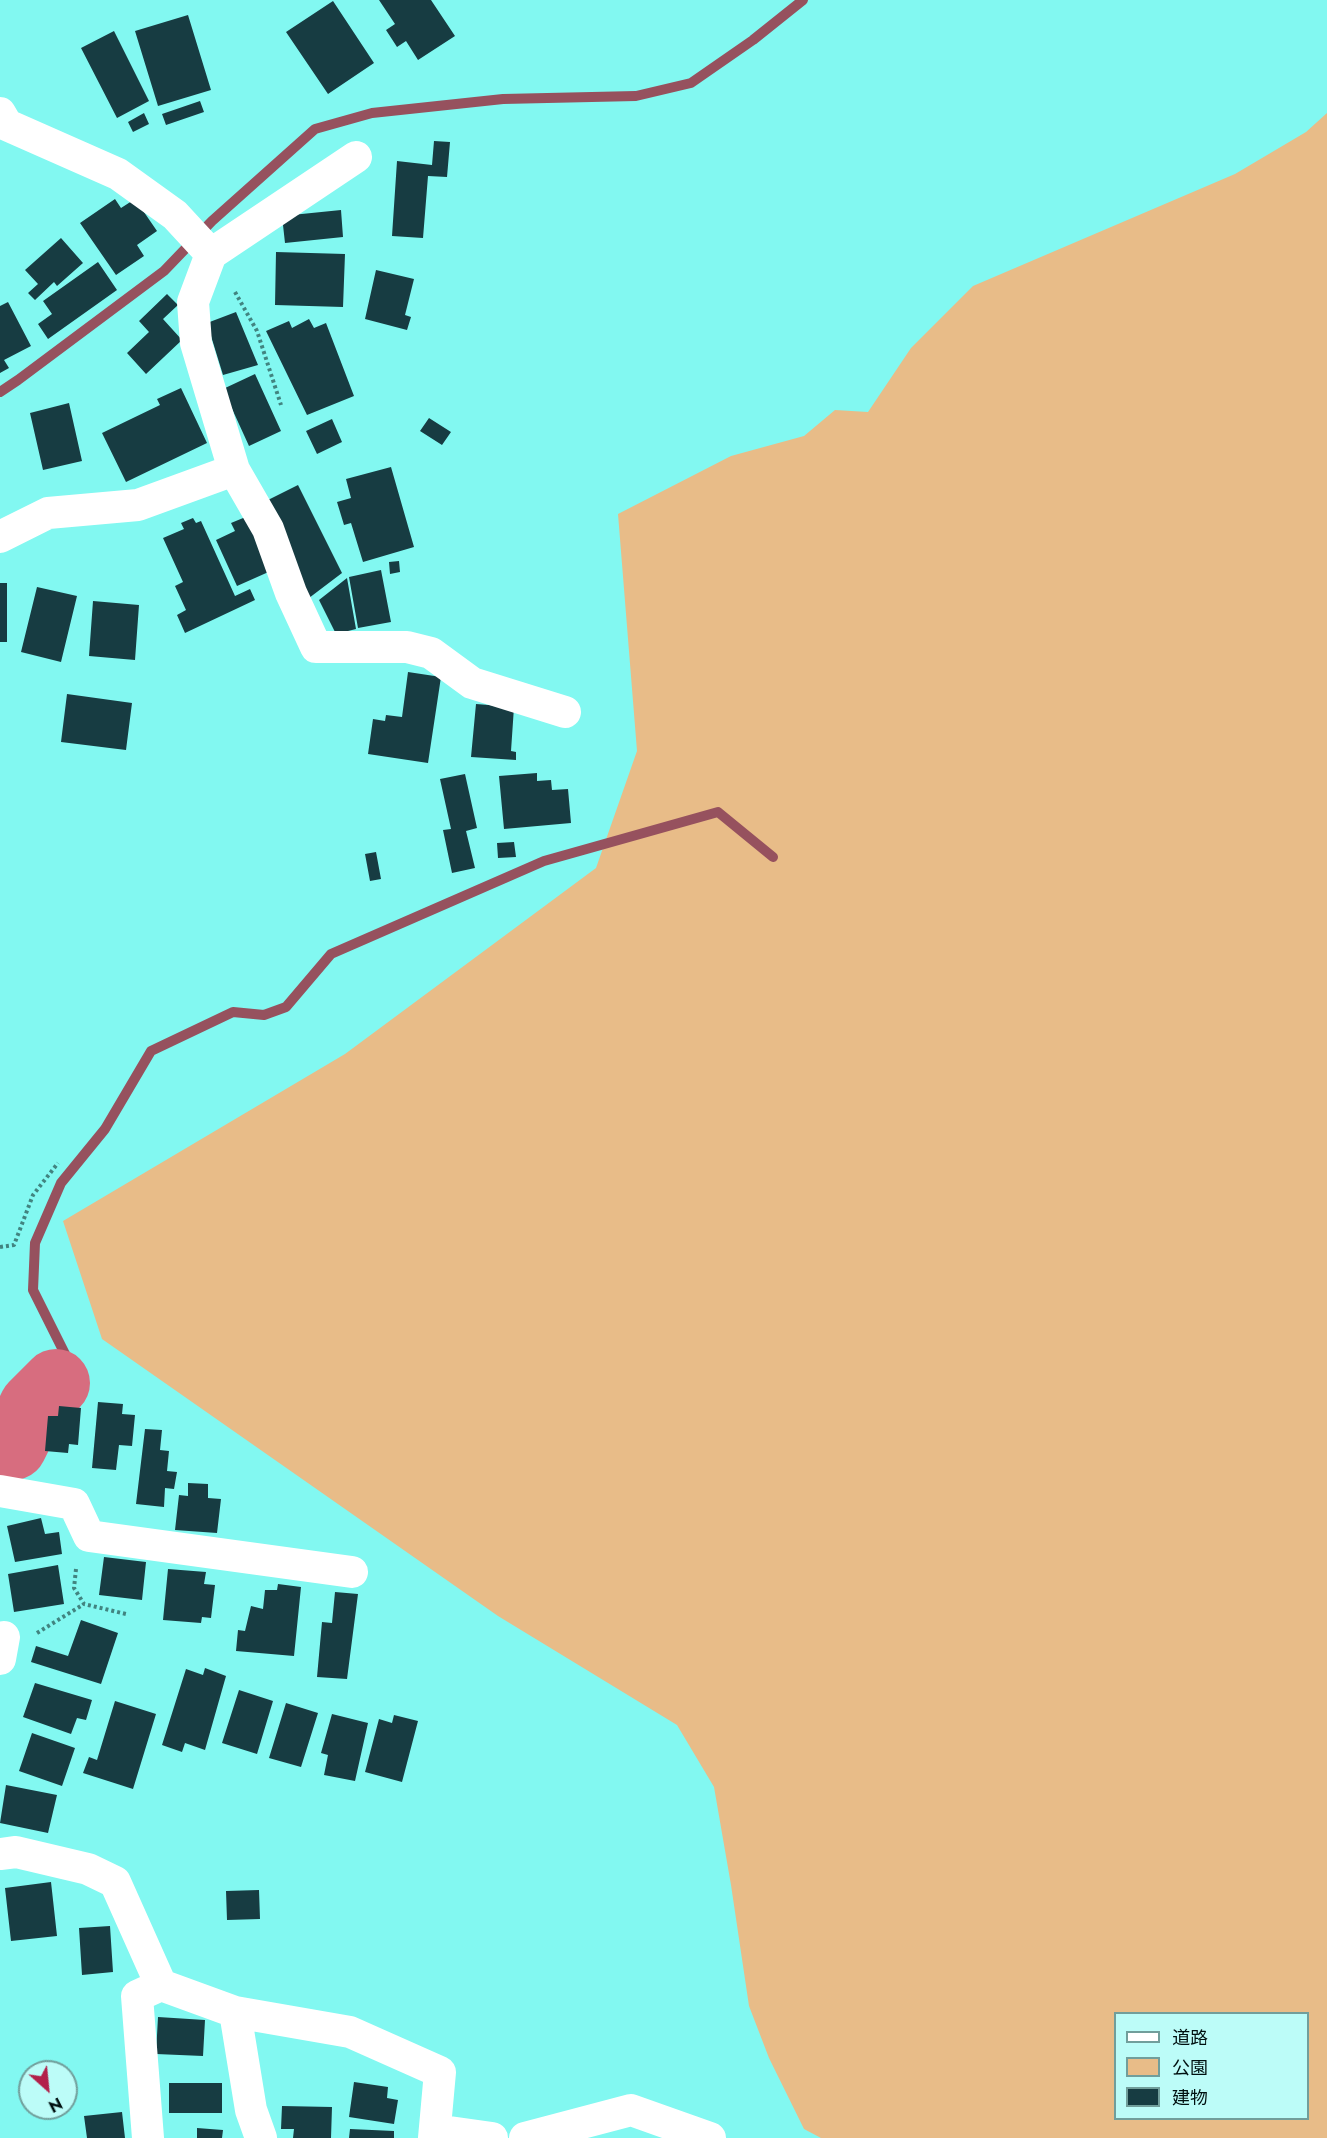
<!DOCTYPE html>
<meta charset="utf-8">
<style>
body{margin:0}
#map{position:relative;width:1327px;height:2138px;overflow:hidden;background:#82f8f1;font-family:Jost,"Noto Sans JP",sans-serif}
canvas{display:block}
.legend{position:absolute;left:1114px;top:2012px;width:195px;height:108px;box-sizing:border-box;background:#bcfcf8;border:2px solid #719e9b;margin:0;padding:8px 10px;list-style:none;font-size:18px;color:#001010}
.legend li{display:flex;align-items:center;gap:12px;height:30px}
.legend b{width:30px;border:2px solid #719e9b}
.north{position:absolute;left:18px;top:2060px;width:60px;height:60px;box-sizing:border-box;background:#bcfcf8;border:2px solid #719e9b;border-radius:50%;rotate:153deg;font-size:16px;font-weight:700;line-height:24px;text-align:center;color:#001010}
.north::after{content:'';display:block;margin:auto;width:21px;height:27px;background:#b2204a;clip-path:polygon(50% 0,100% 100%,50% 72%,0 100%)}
</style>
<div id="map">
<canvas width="1327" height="2138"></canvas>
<ul class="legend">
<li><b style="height:8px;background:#fff"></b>道路</li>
<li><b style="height:16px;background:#e8bc88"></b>公園</li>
<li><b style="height:16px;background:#173c42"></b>建物</li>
</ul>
<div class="north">N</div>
</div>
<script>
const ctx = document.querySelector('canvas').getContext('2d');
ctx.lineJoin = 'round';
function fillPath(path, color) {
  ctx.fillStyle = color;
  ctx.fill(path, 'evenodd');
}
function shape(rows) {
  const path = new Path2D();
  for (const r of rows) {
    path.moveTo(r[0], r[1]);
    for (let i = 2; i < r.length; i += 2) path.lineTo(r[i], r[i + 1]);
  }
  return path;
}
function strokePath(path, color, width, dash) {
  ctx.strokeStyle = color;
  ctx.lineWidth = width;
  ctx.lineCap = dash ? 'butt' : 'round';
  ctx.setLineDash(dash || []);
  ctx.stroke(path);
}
const green = shape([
 [1327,113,1327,2138,821,2138,804,2129,769,2058,749,2006,731,1885,714,1787,677,1725,498,1616,102,1339,63,1221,345,1054,596,868,637,751,618,514,731,456,804,436,835,410,868,412,911,348,973,286,1235,174,1306,132],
 [1116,2014,1308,2014,1308,2118,1116,2118]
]);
const stream = shape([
 [0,392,18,380,164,271,212,221,315,129,372,113,503,99,636,96,691,83,753,40,803,0],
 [56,1383,67,1358,33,1290,35,1243,61,1183,105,1129,151,1051,233,1012,264,1015,286,1007,331,954,544,861,718,812,773,857]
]);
const river = shape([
 [0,1451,13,1446,33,1406,56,1383]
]);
const building = shape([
 [379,0,431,0,455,36,418,60,406,41,397,47,386,30,395,24],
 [333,1,374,63,328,94,286,32],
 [188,15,211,90,158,106,135,31],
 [114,31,149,101,117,118,81,48],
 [200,101,204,112,166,125,162,114],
 [144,113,149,124,133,132,128,122],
 [434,141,450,142,447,177,428,176,423,238,392,236,397,161,432,165],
 [115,199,121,208,135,199,157,231,137,245,144,256,116,275,80,223],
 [341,210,343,237,285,243,282,216],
 [61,238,83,263,57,286,54,282,35,300,28,293,38,284,25,270],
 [276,252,345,254,343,307,275,305],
 [98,262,117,290,48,339,38,324,52,314,43,301],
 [376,270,414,279,405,315,411,317,407,330,365,319],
 [167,294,178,305,163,319,182,340,146,374,127,353,149,332,139,321],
 [8,302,31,346,4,360,9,368,0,373,0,306],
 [236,312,258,365,223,375,207,323],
 [309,319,314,328,326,323,354,396,307,415,266,331,289,321,292,328],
 [255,374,281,431,249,446,223,389],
 [181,388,207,443,126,482,102,433,160,405,157,399],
 [69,403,82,461,43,470,30,413],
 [429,418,451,432,442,445,420,431],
 [332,419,342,442,317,454,306,431],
 [391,467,414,547,363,562,351,523,344,525,337,502,351,498,346,479],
 [298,485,342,573,309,598,266,501],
 [248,516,273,570,237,586,216,540,235,531,231,523],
 [193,518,196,523,201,521,235,596,250,589,255,600,185,633,177,615,186,610,175,586,183,582,163,538,184,529,181,523],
 [399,561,400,572,390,574,389,562],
 [381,570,391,622,358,628,349,577],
 [347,578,356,629,336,634,319,600],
 [0,583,7,583,7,642,0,642],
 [37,587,77,596,61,662,21,652],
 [93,601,139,605,135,660,89,656],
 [408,672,441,677,428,763,368,754,373,719,385,721,386,715,402,717],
 [67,694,132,703,126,750,61,742],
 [476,704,514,707,511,751,516,752,516,760,471,757],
 [537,773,537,781,551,780,552,790,568,789,571,823,504,829,499,776],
 [465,774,477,828,466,831,475,868,452,873,443,830,451,829,440,779],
 [514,842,516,857,498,858,497,843],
 [376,852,381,879,370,881,365,854],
 [98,1402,123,1404,122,1414,135,1415,132,1446,119,1445,116,1470,92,1468],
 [59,1406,81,1408,78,1445,69,1444,68,1453,45,1451,48,1416,58,1416],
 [145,1429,162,1430,160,1450,169,1451,167,1471,177,1472,174,1489,165,1488,164,1507,136,1504],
 [188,1483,208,1484,208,1498,221,1499,217,1533,175,1530,179,1495,188,1496],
 [41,1518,45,1534,59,1532,62,1554,15,1562,7,1526],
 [104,1557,146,1562,142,1600,99,1595],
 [58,1565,64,1604,14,1612,8,1574],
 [168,1569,206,1572,204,1584,215,1585,211,1618,202,1617,201,1623,163,1620],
 [278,1584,301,1587,294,1656,236,1651,238,1630,245,1631,251,1606,263,1609,265,1590,277,1590],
 [335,1592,358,1594,347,1679,317,1677,322,1622,332,1623],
 [81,1620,118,1633,101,1684,31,1662,36,1646,68,1656],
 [205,1668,226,1676,205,1750,185,1743,182,1752,162,1745,186,1669,203,1675],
 [35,1683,92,1700,86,1720,77,1718,71,1734,23,1717],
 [239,1690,273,1701,257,1754,222,1743],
 [115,1701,156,1714,133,1789,83,1773,89,1757,97,1760],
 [286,1703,318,1713,301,1767,269,1758],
 [332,1714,368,1723,355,1781,324,1775,328,1755,321,1753],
 [394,1715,418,1721,402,1782,365,1772,379,1719,392,1723],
 [32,1733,75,1748,62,1786,19,1771],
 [6,1785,57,1795,48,1833,0,1823],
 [51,1882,57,1936,11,1941,5,1888],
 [259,1890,260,1919,227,1920,226,1891],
 [110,1926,113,1972,82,1975,79,1928],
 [158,2017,205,2020,203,2056,156,2054],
 [354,2082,388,2087,387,2098,398,2100,394,2124,349,2117],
 [169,2083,222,2083,222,2113,169,2113],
 [282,2106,332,2107,331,2138,293,2138,294,2129,281,2129],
 [122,2112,125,2138,87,2138,84,2116],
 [197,2128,223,2130,222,2138,197,2138],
 [350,2129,394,2131,394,2138,349,2138]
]);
const path = shape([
 [235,292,257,331,281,405],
 [0,1247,14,1245,33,1195,58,1163],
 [76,1569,74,1588,84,1604,126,1614],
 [37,1633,84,1604]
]);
const minor = shape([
 [0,113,7,125,118,174,175,215,211,254,193,302,196,343,234,470,138,505,48,513,0,537],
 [211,254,356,157],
 [234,470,268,529,291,593,316,647,407,647,431,653,472,683,565,712],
 [0,1491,74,1504,89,1536,352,1572],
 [0,1659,4,1637],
 [0,1854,16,1852,88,1869,115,1882,161,1985,235,2012,350,2032,440,2072,434,2138],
 [235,2012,251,2110,261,2138],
 [435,2130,492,2138],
 [148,2138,137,1996,161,1985],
 [525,2138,631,2110,710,2138]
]);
fillPath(green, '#e8bc88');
strokePath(stream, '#96515e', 10);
strokePath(river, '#d76d7f', 68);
fillPath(building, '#173c42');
strokePath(path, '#418480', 4, [3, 3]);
strokePath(minor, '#fff', 32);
</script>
